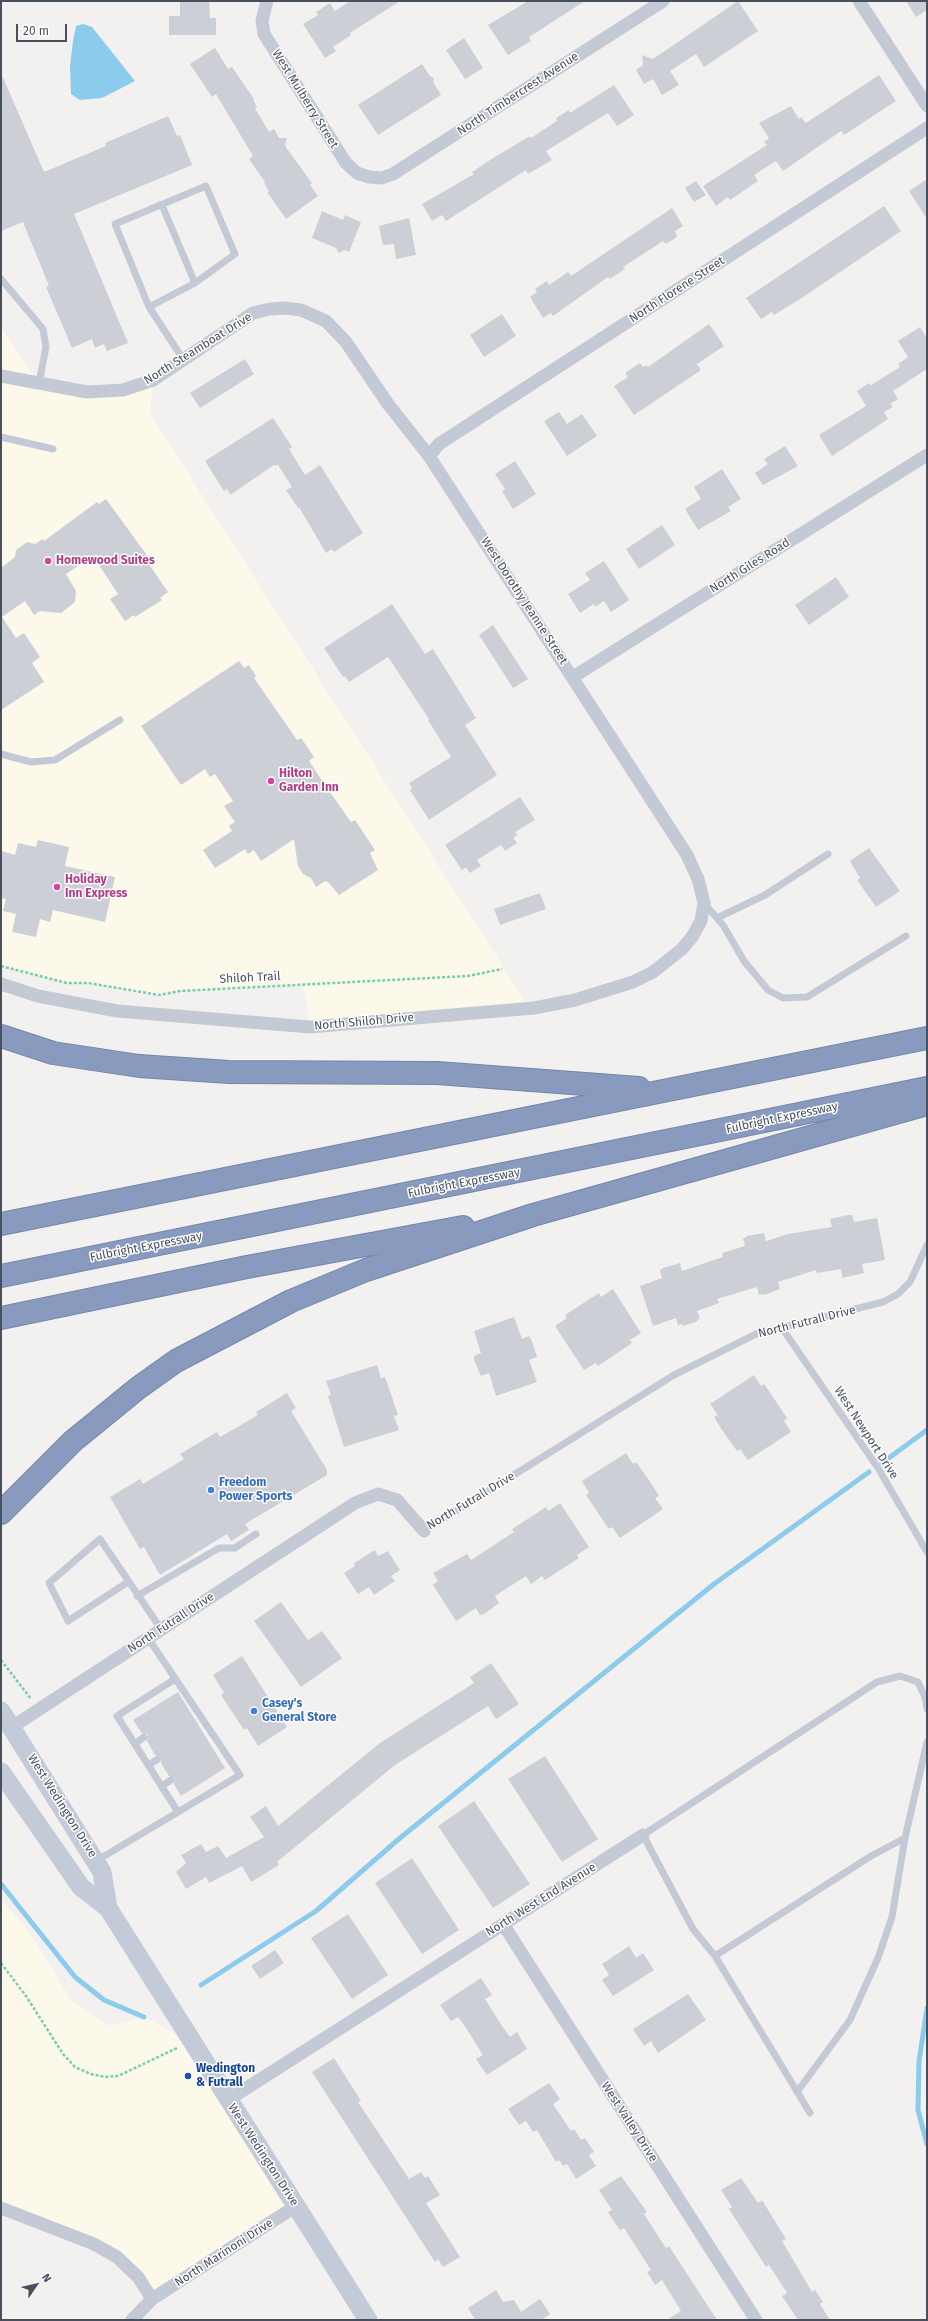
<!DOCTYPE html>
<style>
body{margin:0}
#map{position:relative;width:928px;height:2321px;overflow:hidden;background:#f3f1f0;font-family:"Fira Sans",sans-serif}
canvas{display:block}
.frame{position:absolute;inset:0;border:2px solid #48505e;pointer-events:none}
.north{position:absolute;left:16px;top:2265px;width:40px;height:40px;-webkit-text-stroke:3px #fff;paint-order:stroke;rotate:56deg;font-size:11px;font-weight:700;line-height:16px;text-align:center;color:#48505e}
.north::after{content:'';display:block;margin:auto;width:14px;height:18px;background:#48505e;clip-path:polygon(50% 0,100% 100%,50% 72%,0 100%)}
.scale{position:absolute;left:16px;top:24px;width:51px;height:18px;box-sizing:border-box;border:2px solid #48505e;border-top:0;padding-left:5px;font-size:12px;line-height:14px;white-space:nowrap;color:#48505e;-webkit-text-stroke:3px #fff;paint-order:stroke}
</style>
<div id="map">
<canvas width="928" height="2321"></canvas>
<div class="frame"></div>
<div class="north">N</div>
<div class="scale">20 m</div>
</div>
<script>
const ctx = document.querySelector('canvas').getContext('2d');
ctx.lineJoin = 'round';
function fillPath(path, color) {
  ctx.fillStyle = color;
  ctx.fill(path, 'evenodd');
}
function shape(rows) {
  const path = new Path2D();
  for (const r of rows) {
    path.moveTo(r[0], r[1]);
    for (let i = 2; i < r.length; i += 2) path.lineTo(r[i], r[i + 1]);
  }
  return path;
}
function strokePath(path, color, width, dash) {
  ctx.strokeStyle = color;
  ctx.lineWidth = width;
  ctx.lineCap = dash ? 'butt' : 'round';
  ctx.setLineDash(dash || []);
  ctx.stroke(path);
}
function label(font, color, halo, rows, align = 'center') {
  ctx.font = font + ' "Fira Sans",sans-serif';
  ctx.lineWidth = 3;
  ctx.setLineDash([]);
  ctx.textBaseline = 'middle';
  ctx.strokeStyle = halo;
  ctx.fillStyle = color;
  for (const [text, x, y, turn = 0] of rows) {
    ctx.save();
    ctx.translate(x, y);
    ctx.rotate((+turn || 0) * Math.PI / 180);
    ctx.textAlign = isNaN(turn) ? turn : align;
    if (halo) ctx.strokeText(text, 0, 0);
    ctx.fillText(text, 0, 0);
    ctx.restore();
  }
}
const commercial = shape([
 [1,327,39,383,87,392,153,380,150,414,530,1009,310,1027,304,985,180,991,159,995,88,983,67,983,1,966],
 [1,1899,28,1931,72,2001,109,2026,144,2017,191,2042,296,2206,152,2299,117,2257,1,2208]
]);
const water = shape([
 [83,24,92,27,135,81,102,98,80,100,71,94,70,66,73,41,76,26]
]);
const stream = shape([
 [882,1463,927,1430],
 [1,1884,75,1977,104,2000,144,2017],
 [201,1985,316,1911,400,1838,714,1584,869,1472],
 [927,2008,919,2061,918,2110,927,2144]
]);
const building = shape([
 [180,1,209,1,210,18,216,18,216,35,169,35,169,16,180,16],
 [350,1,400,1,350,33,351,35,333,47,336,51,325,58,303,24,318,15,316,12,330,3,335,11],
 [528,1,585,1,529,37,531,41,508,55,488,25],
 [738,1,758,31,704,67,696,54,670,71,679,85,662,95,653,79,644,84,636,70,643,65,642,55,653,59],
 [906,1,927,1,927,10,916,17],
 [464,38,483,68,465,79,446,50],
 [215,48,228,69,232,67,254,99,253,100,257,107,255,108,269,132,274,129,279,138,287,138,285,146,312,183,310,185,318,196,286,219,267,192,269,191,264,183,265,182,249,159,253,156,216,94,212,97,190,64],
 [422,64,430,76,434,78,433,82,441,95,378,135,358,105],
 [1,73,44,172,106,146,105,143,168,116,177,136,180,135,192,165,74,214,128,343,107,351,104,344,95,348,92,339,72,348,46,287,49,286,23,222,1,231],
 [879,75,896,101,844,135,841,131,783,171,776,161,754,175,758,181,730,200,728,197,716,206,703,186,767,145,764,142,769,138,759,123,791,106,799,119,801,117,806,123],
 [614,85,634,115,617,126,608,113,546,151,552,160,528,174,526,170,446,221,442,215,432,221,422,204,474,174,472,172,490,160,530,136,531,138,557,121,556,118,569,110,570,113],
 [927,179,927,219,909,191],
 [696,181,706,195,694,202,685,188],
 [884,206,901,231,800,299,774,315,772,312,761,319,746,298],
 [672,208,683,226,675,231,677,237,666,244,663,241,623,267,625,269,610,279,608,277,553,316,551,313,543,318,530,297,537,292,535,289,547,281,549,285,568,272,571,276],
 [322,211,343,220,345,215,361,222,349,252,344,250,339,253,336,248,312,238],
 [409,218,416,255,396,259,394,244,383,245,379,226],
 [502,314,516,336,484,357,470,335],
 [709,324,724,346,697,364,701,370,634,415,614,386,628,377,625,373,640,363,643,367,646,365,648,367],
 [920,327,927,338,927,369,893,391,898,399,890,404,893,407,884,412,888,419,832,456,819,435,866,406,857,391,869,383,871,385,900,367,898,364,908,357,898,341],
 [245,359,254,374,200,408,190,393],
 [559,412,567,424,582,414,597,436,567,456,544,421],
 [273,418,292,447,289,449,305,475,320,465,363,533,334,552,332,549,326,553,299,507,298,508,286,490,292,487,278,465,275,466,274,465,230,495,227,489,224,491,205,461],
 [785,446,798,466,763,485,755,473,768,464,764,459],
 [515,461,536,494,513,509,502,491,505,489,495,474],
 [722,469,741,499,728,507,731,511,698,530,685,509,701,499,694,487],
 [106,499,149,558,146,560,168,592,160,598,162,600,135,617,134,615,125,621,110,599,118,594,93,556,66,574,76,591,75,602,61,613,40,611,34,615,25,601,2,617,16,638,24,633,40,657,32,663,44,682,1,710,1,568,15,557,16,550,27,542,35,544,43,539,44,541,97,502,99,504],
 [662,525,675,545,639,569,626,549],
 [604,561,629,600,611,612,604,601,595,607,594,604,580,613,568,594,590,580,585,573],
 [836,577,849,597,809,625,795,605],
 [392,604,425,654,433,649,476,718,465,725,497,775,429,820,410,790,412,788,409,783,451,757,428,720,429,719,388,657,349,682,345,676,343,677,324,648],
 [493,625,528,679,513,688,479,635],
 [239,661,244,668,249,665,256,676,254,678,297,740,301,738,314,757,309,761,325,785,351,822,355,820,375,850,370,853,378,870,339,895,328,882,325,881,316,887,311,878,303,874,298,866,294,839,261,861,254,850,248,854,245,849,215,868,203,850,232,831,229,826,235,822,224,806,233,801,215,774,210,777,205,769,181,785,141,726],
 [520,797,535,820,515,832,517,835,513,838,517,843,505,851,501,845,477,860,481,866,470,873,466,867,462,870,445,845],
 [38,840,69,847,65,866,115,877,105,922,53,910,50,922,40,919,36,937,12,932,16,914,3,911,6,899,1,898,1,851,15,855,18,843,36,847],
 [869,848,900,891,876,907,857,880,860,878,850,861],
 [540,893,546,909,500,925,494,909],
 [848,1215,852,1215,854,1222,877,1218,885,1260,862,1264,864,1273,842,1278,841,1269,817,1273,816,1270,778,1282,780,1289,764,1295,763,1294,759,1295,757,1287,717,1299,719,1303,697,1311,700,1318,696,1322,683,1326,682,1324,678,1325,676,1318,653,1326,640,1286,662,1278,660,1270,663,1268,680,1263,682,1271,723,1257,722,1253,745,1246,743,1239,747,1236,764,1233,766,1241,788,1234,832,1227,830,1219],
 [613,1289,641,1333,630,1340,632,1343,619,1352,598,1366,596,1363,584,1370,555,1326,567,1318,565,1315,599,1293,601,1297],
 [514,1317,522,1339,529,1336,532,1341,537,1357,529,1360,537,1382,496,1396,489,1373,481,1376,474,1360,474,1356,481,1353,474,1331],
 [377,1365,381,1378,385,1377,390,1391,398,1415,394,1416,399,1430,344,1447,328,1396,331,1395,326,1381],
 [754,1375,761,1386,764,1384,773,1397,787,1418,784,1421,791,1432,748,1460,740,1449,737,1451,722,1430,714,1417,718,1415,710,1404],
 [287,1393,296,1408,291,1411,327,1470,327,1475,245,1524,249,1530,231,1541,227,1534,160,1575,144,1547,140,1549,110,1497,140,1479,143,1484,184,1459,180,1454,217,1432,220,1437,258,1415,256,1412],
 [626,1453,633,1464,636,1462,651,1483,659,1496,655,1498,663,1509,620,1538,612,1527,609,1529,600,1516,586,1495,589,1493,582,1481],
 [560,1503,589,1547,577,1555,579,1558,545,1580,542,1576,531,1584,526,1576,495,1596,499,1603,484,1614,480,1615,476,1608,456,1621,433,1585,438,1581,433,1573,467,1554,471,1560,514,1532,512,1529,534,1515,546,1507,548,1511],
 [375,1550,378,1556,388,1551,400,1570,391,1576,395,1581,374,1595,369,1587,358,1594,344,1573,355,1566,354,1563],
 [281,1602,308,1640,322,1631,342,1658,301,1687,254,1621],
 [242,1656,287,1727,258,1746,247,1728,244,1730,221,1695,224,1693,213,1675],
 [491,1663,519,1704,496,1719,488,1706,395,1765,277,1862,279,1865,251,1882,242,1866,209,1883,206,1877,186,1889,176,1872,186,1863,181,1855,201,1844,206,1852,218,1846,226,1858,264,1837,250,1817,266,1806,278,1826,380,1743,474,1683,470,1677],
 [178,1692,225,1768,181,1796,174,1784,175,1778,169,1776,161,1763,162,1757,155,1755,147,1741,148,1734,142,1733,133,1720],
 [545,1756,598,1839,562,1862,508,1779],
 [474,1801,530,1884,493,1908,438,1826],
 [412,1858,459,1930,422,1954,375,1883],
 [348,1914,388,1975,352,1999,311,1938],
 [629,1946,636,1958,643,1953,654,1970,613,1996,602,1980,609,1975,602,1964],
 [275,1950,284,1963,260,1979,251,1966],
 [481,1978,492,1995,485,1999,502,2026,510,2037,517,2032,527,2049,487,2075,476,2059,483,2055,466,2028,458,2017,451,2021,440,2005],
 [688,1994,706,2020,658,2053,651,2041,644,2046,633,2029],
 [334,2058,361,2101,358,2102,409,2179,421,2172,425,2178,428,2176,440,2195,426,2203,460,2257,443,2267,438,2259,435,2262,312,2072],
 [549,2083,560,2099,553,2104,571,2131,574,2129,581,2140,585,2138,594,2152,589,2155,596,2166,576,2179,567,2164,563,2166,559,2160,556,2162,537,2130,533,2132,526,2121,519,2125,508,2109],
 [621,2176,647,2212,644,2214,660,2239,666,2248,669,2246,717,2320,667,2320,681,2311,662,2280,655,2285,647,2272,651,2270,624,2228,620,2230,611,2217,608,2212,612,2210,599,2190],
 [741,2178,758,2203,762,2200,786,2239,782,2241,812,2292,815,2290,823,2302,820,2304,830,2320,798,2320,782,2296,787,2293,769,2265,766,2267,752,2245,729,2209,732,2207,721,2190],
 [496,2290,503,2302,514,2300,521,2312,540,2299,550,2314,541,2320,475,2320,468,2308]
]);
const path = shape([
 [1,966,67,983,88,983,159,995,180,991,468,976,502,969],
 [1,1660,31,1699],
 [1,1963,26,1996,63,2054,75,2067,91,2074,105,2077,118,2076,177,2048]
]);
const service = shape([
 [162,205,195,283],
 [1,279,43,329,46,347,39,383],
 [149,307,195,283,235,254,206,186,115,224,149,307,183,359],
 [1,437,53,449],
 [1,754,31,762,55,760,120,720],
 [704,903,723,925,744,961,768,990,783,998,807,997,906,936],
 [717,918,765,895,828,854],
 [782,1328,878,1468,927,1552],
 [424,1531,674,1375,756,1334,883,1302,898,1294,910,1282,927,1245],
 [128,1582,68,1621,49,1583,100,1539,161,1629],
 [137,1596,219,1548,235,1548,256,1534],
 [175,1679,117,1716,178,1812],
 [135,1744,144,1737],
 [149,1765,158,1759],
 [162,1786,171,1780],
 [96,1861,240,1775,148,1638],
 [715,1956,871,1856,905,1838],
 [797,2092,850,2020,878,1958,892,1917,905,1838,927,1742],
 [810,2113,715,1956,693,1929,643,1835,877,1682,900,1676,918,1682,925,1697,927,1709]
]);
const minor = shape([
 [267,1,262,21,264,34,346,163,357,173,369,177,382,178,393,174,663,1],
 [859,1,927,106],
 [1,376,87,392,123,390,153,380,253,313,270,309,285,308,301,310,326,321,346,342,388,404,429,456,687,855,698,879,704,903,701,921,692,937,682,949,653,972,633,982,575,1000,534,1008,310,1027,117,1011,38,996,1,984],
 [429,456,439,444,927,128],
 [573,677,927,455],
 [12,1727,355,1503,378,1494,397,1500,424,1531],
 [503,1924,756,2320],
 [228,2100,643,1835],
 [1,2208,94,2244,117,2257,138,2277,152,2299],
 [132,2320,152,2299,296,2206]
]);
const secondary = shape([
 [1,1711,102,1872,108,1908],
 [1,1772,81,1887,108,1908,368,2320]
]);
const motorway = shape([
 [1,1036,53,1053,139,1066,229,1072,437,1073,639,1088],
 [1,1224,927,1038],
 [1,1276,927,1088],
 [1,1318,247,1267,463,1227],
 [1,1513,73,1441,138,1388,176,1361,291,1301,366,1270,533,1215,927,1104]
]);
const markers = [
 [48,561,4,"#d1479c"],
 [271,781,4,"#d1479c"],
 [57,887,4,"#d1479c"],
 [211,1490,4,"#3f7fe0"],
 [254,1711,4,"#3f7fe0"],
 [188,2076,4,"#1a4fb4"]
];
const streetNames = [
 ["North Timbercrest Avenue",518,94,-33],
 ["West Mulberry Street",305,99,58],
 ["North Florene Street",677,290,-33],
 ["North Steamboat Drive",198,349,-32],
 ["North Giles Road",750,566,-32],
 ["West Dorothy Jeanne Street",524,601,57],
 ["Shiloh Trail",250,978,-3],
 ["North Shiloh Drive",364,1022,-5],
 ["Fulbright Expressway",782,1118,-12],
 ["Fulbright Expressway",464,1183,-11],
 ["Fulbright Expressway",146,1247,-11],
 ["North Futrall Drive",807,1322,-14],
 ["West Newport Drive",866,1433,57],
 ["North Futrall Drive",471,1501,-31],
 ["North Futrall Drive",171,1623,-33],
 ["West Wedington Drive",62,1806,58],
 ["North West End Avenue",541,1900,-32],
 ["West Valley Drive",629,2122,57],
 ["West Wedington Drive",263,2155,57],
 ["North Marinoni Drive",224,2253,-33]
];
const hotelNames = [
 ["Homewood Suites",56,561],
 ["Hilton",279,774],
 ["Garden Inn",279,788],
 ["Holiday",65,880],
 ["Inn Express",65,894]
];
const shopNames = [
 ["Freedom",219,1483],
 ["Power Sports",219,1497],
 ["Casey's",262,1704],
 ["General Store",262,1718]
];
const transitNames = [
 ["Wedington",196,2069],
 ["& Futrall",196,2083]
];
fillPath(commercial, '#fcf9eb');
fillPath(water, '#8dcbec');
strokePath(stream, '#8dcbec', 5);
fillPath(building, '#cccfd6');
strokePath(motorway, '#7486aa', 24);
strokePath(path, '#77cdaf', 2.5, [3, 2]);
strokePath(service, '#c4cad5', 7);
strokePath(minor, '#c4cad5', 13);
strokePath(secondary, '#c3cbd9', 19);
strokePath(motorway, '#889bbe', 22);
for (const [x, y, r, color] of markers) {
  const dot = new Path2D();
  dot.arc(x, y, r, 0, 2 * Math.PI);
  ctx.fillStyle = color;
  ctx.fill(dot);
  strokePath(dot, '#fff', 1.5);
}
label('12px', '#48505e', '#fff', streetNames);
label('bold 12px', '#b23c85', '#fff', hotelNames, 'left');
label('bold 12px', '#366cbe', '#fff', shopNames, 'left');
label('bold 12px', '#164399', '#fff', transitNames, 'left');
</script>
